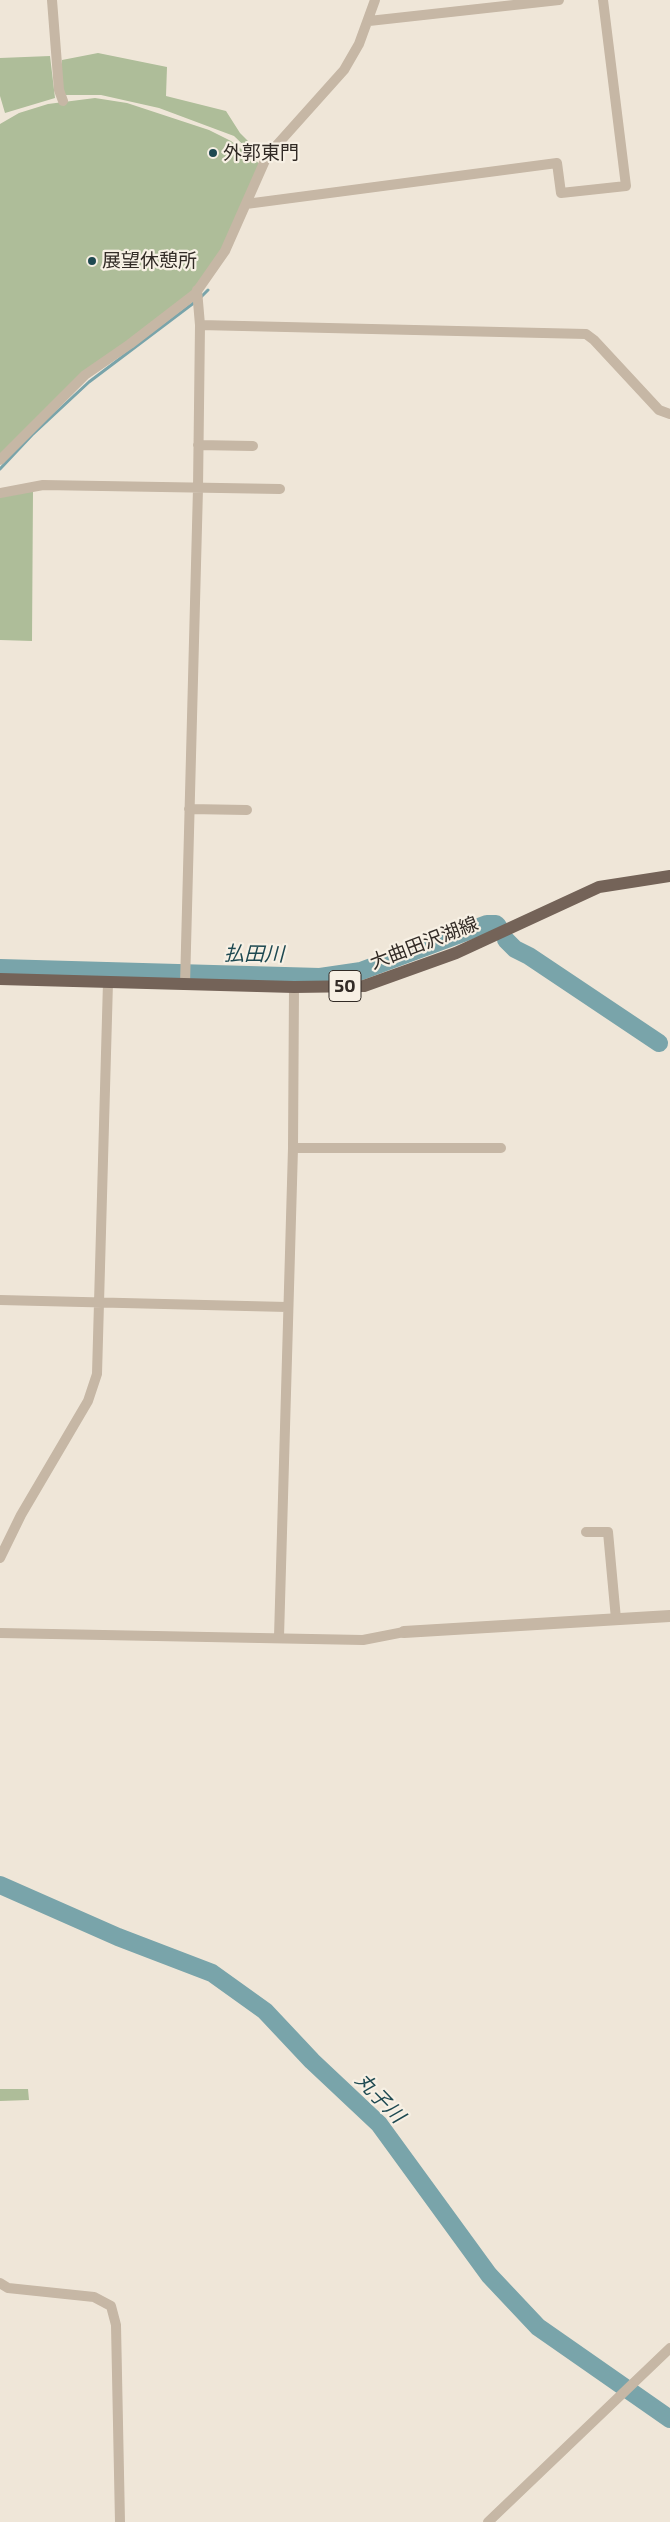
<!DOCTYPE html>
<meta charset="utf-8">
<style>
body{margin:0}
canvas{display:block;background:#efe6d8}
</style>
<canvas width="670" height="2522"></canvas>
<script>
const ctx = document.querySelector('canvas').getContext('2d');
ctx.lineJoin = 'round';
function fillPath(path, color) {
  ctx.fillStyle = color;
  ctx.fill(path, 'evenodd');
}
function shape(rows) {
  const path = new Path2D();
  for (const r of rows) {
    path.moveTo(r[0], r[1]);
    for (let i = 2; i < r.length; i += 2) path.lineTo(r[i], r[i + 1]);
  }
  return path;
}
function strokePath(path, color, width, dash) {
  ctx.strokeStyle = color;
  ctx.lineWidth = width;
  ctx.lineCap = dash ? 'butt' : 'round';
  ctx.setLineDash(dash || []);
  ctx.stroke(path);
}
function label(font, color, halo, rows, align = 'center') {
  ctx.font = font + ' "Exo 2","Noto Sans JP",sans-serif';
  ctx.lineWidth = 4.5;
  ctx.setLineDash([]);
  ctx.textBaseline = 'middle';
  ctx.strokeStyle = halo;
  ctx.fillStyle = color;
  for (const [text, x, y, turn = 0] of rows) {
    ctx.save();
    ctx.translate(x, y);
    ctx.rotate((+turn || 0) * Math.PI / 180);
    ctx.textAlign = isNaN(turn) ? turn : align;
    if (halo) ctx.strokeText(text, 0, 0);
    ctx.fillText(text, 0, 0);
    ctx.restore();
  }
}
const green = shape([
 [98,53,167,67,166,96,226,111,240,133,259,152,256,157,234,136,159,108,101,95,66,95,62,90,62,60],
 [50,56,55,98,5,113,0,96,0,58],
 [95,98,127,103,209,130,231,141,261,165,238,225,197,290,85,375,0,460,0,124,19,113,48,104],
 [33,490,32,641,0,640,0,497],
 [0,2089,28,2089,29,2100,0,2101]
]);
const stream = shape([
 [200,298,208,290],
 [0,469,32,435,89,382,195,302]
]);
const river = shape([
 [506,940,515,949,529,956,659,1043],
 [0,968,320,977,361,971,487,924,496,924,498,926],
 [0,1885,118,1937,212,1973,265,2011,312,2061,379,2124,489,2275,538,2327,670,2419]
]);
const minor = shape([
 [52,0,59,90,63,101],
 [369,21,559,0],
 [246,204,557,163,561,193,626,186,603,0],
 [200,325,586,334,594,340,659,410,670,414],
 [198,445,253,446],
 [0,460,85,375,130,344,195,294,225,251,267,156,344,70,359,44,375,0],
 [0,493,43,485,280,489],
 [189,809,247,810],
 [185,985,198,488,200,325,197,290],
 [293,1148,501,1148],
 [0,1300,287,1307],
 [586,1532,608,1532,616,1619],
 [0,1558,21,1515,88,1401,97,1374,108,982],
 [0,1633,363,1640,404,1632],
 [279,1637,293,1148,294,987],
 [0,2283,8,2288,94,2297,111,2306,116,2325,120,2522],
 [488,2522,670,2348]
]);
const tertiary = shape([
 [404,1632,670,1616]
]);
const primary = shape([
 [0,979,294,987,364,986,456,953,599,887,670,876]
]);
const markers = [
 [213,153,5,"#1e4951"],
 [92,261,5,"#1e4951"]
];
const shields = [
 [345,986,32]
];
const shieldNames = [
 ["50",345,986]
];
const poiNames = [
 ["外郭東門",223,153],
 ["展望休憩所",102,261]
];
const streetNames = [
 ["大曲田沢湖線",424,943,-21]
];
const waterNames = [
 ["払田川",254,954,1],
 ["丸子川",380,2098,46]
];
fillPath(green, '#aebd99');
strokePath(stream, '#79a4aa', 3);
strokePath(river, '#79a4aa', 18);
strokePath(minor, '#c6b7a5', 10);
strokePath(tertiary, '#c6b7a5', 12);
strokePath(primary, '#746358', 12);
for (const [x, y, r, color] of markers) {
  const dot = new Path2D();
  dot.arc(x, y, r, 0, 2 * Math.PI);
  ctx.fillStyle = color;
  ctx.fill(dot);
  strokePath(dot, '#f7f0e4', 2);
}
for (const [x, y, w] of shields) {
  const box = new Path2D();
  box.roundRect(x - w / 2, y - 15.5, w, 31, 4);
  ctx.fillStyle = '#f7f0e4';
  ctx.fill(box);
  strokePath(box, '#322b26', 1);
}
label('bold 18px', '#322b26', null, shieldNames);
label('19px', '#322b26', '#f7f0e4', poiNames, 'left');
label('19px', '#322b26', '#f7f0e4', streetNames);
label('italic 20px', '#1e4951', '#f7f0e4', waterNames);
</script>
